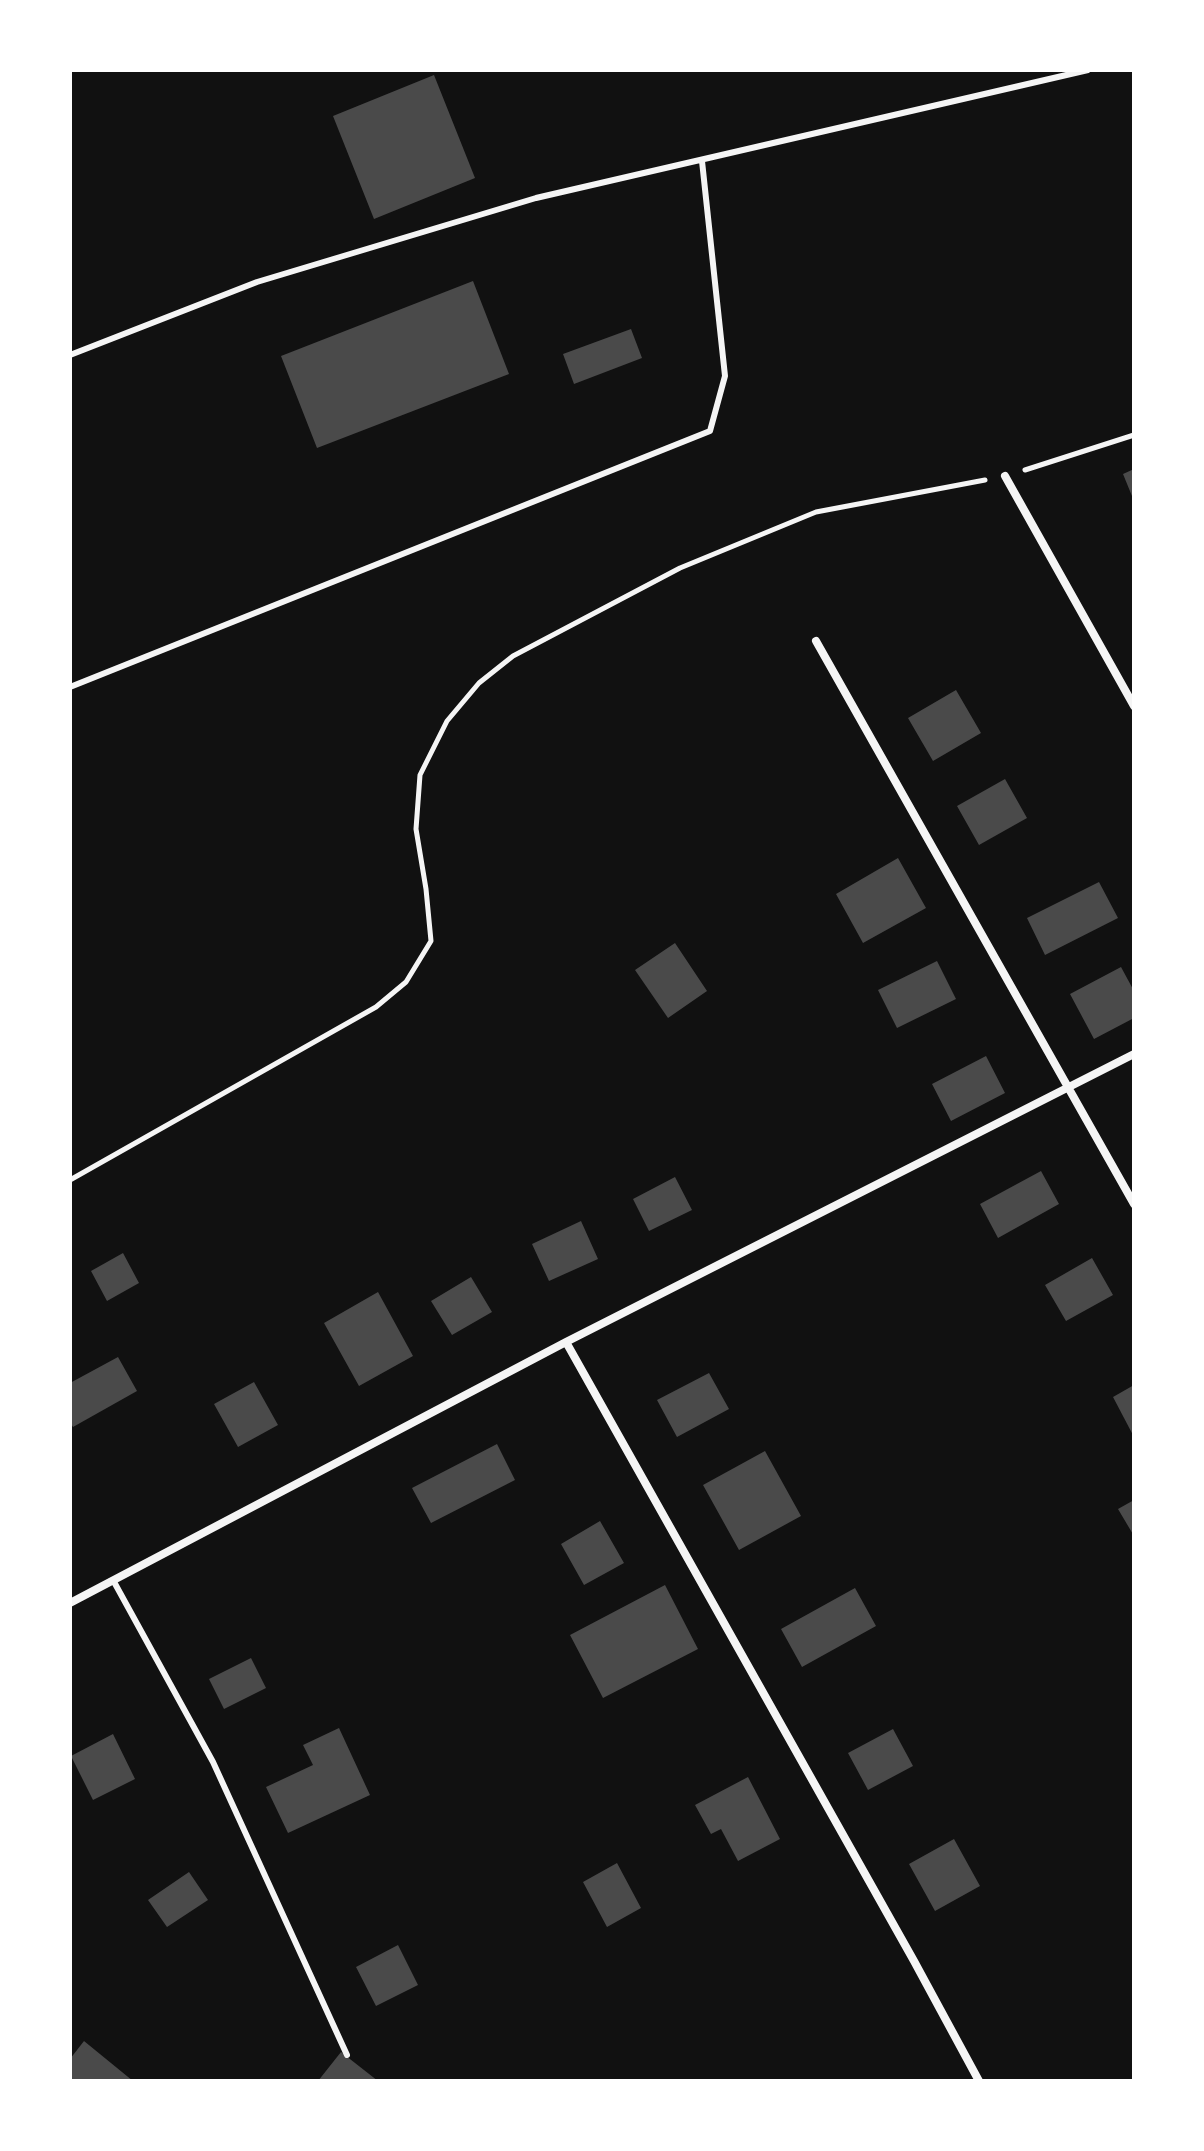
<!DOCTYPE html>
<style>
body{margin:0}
#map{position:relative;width:1204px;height:2151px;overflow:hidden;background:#111;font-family:"Fira Sans",sans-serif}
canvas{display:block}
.frame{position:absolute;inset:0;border:72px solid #fff;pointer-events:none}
</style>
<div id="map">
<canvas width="1204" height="2151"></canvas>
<div class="frame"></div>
</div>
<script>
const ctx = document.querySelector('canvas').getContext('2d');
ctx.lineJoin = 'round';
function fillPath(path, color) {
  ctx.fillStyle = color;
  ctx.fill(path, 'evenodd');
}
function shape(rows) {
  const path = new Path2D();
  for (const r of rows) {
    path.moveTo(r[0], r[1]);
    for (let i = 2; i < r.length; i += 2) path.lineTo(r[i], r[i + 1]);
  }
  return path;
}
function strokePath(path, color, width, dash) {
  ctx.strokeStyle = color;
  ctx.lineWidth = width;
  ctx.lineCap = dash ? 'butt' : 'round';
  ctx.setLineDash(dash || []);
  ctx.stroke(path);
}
const building = shape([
 [434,75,475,178,374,219,333,116],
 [473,281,509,374,317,448,281,356],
 [631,329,642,358,574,384,563,354],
 [1134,469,1134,501,1123,474],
 [956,690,981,733,933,761,908,718],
 [1005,779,1027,818,979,845,957,806],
 [898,858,926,908,863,943,836,894],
 [1099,882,1118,918,1045,955,1027,918],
 [675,943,707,991,668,1018,635,970],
 [937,961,956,999,897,1028,878,990],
 [1121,967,1134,991,1134,1018,1094,1039,1070,994],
 [986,1056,1005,1093,951,1121,932,1084],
 [1041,1171,1059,1204,998,1238,980,1204],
 [675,1177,692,1210,649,1231,633,1199],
 [581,1221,598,1259,549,1281,532,1244],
 [123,1253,139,1283,107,1301,91,1271],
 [1092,1258,1113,1295,1066,1321,1045,1285],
 [471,1277,492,1312,452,1335,431,1301],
 [378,1292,413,1356,359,1386,324,1323],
 [118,1357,137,1391,73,1427,70,1422,70,1383],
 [709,1373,729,1409,677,1437,657,1400],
 [254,1382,278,1425,238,1447,214,1404],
 [1134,1385,1134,1437,1113,1397],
 [497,1444,515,1480,431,1523,412,1488],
 [765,1451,801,1516,739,1550,703,1485],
 [1134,1500,1134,1536,1118,1509],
 [600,1521,624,1563,584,1585,561,1544],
 [665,1585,698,1649,603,1698,570,1635],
 [855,1588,876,1626,802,1667,781,1629],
 [251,1658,266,1688,224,1709,209,1679],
 [339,1728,370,1795,288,1833,266,1787,313,1765,303,1745],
 [893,1729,913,1766,868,1790,848,1753],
 [113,1734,135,1779,93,1800,71,1756],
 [748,1777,780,1839,738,1861,721,1829,711,1834,695,1805],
 [954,1839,980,1886,935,1911,909,1864],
 [617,1863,641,1908,607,1927,583,1882],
 [189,1872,208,1900,167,1927,148,1900],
 [398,1945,418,1985,376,2006,356,1967],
 [84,2041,133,2081,70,2081,70,2059],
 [341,2052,378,2081,318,2081]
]);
const path = shape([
 [1025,470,1134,435],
 [70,1180,376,1007,406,982,431,941,426,889,416,829,420,775,447,721,479,683,513,656,680,568,816,512,985,480]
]);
const service = shape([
 [70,355,257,282,536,198,1088,70],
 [70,687,710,431,725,376,702,161],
 [113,1580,213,1762,347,2055]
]);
const minor = shape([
 [1005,476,1134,706],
 [816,641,1134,1204],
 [566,1342,914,1961,979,2081],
 [70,1603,566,1342,1134,1054]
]);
fillPath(building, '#4a4a4a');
strokePath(path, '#f5f5f5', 5);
strokePath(service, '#f5f5f5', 6);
strokePath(minor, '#f5f5f5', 8);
</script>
